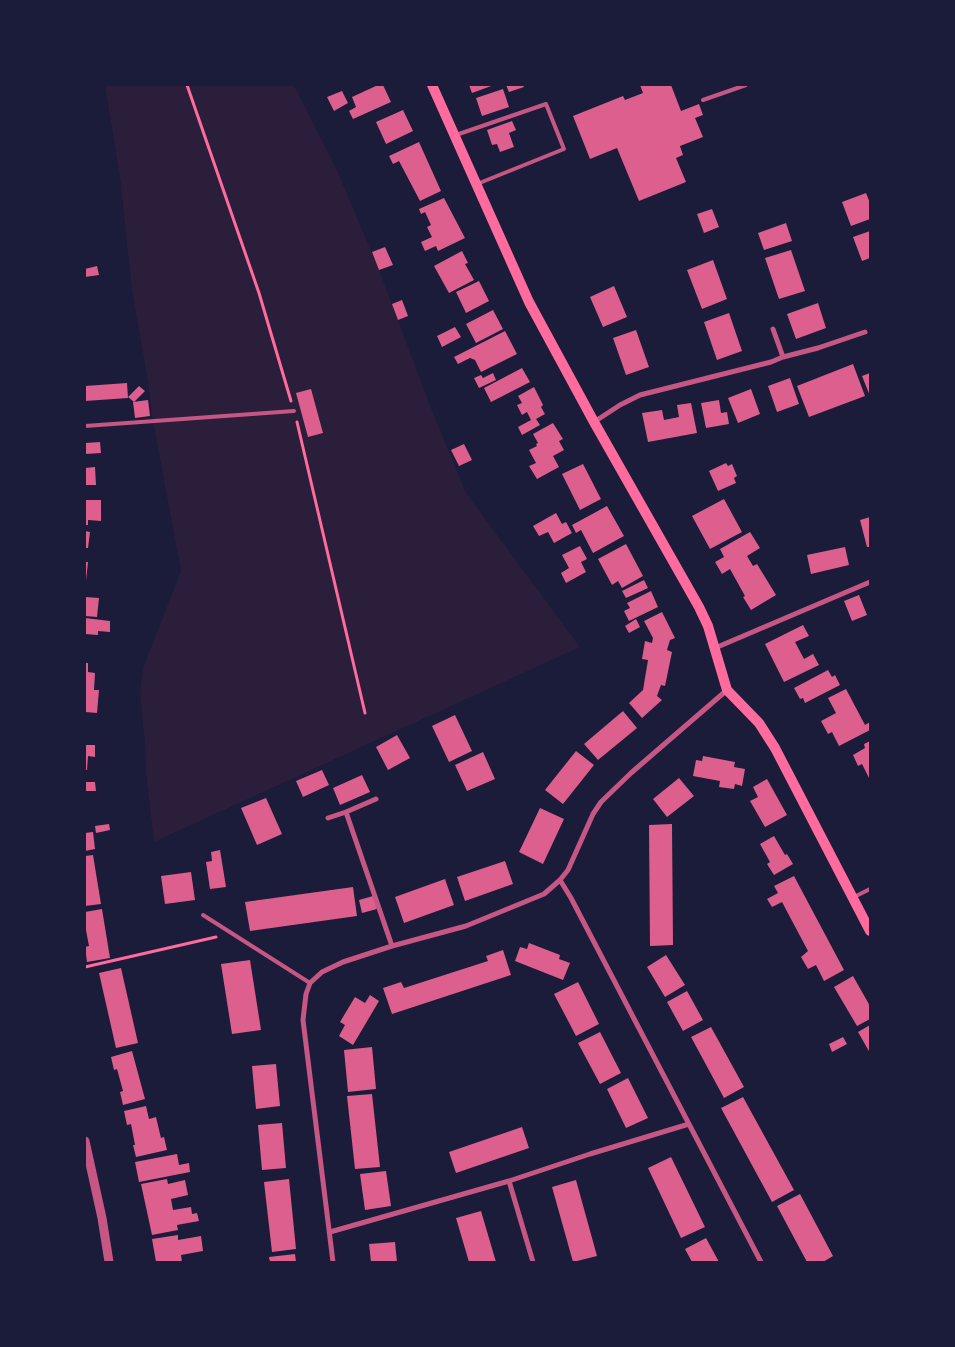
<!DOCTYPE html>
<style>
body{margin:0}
#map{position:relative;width:955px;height:1347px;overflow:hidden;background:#1b1b3a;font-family:Spectral,serif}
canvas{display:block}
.frame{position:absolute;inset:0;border:86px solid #1b1b3a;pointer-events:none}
</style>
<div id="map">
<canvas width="955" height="1347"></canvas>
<div class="frame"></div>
</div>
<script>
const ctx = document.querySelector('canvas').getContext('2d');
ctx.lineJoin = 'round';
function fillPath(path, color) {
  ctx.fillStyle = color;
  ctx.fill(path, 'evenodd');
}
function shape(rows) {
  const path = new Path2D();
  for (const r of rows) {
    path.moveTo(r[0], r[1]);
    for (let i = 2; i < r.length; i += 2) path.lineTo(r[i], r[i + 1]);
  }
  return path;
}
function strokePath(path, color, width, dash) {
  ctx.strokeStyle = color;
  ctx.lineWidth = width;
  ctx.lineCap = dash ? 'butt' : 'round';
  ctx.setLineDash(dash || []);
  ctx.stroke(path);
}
const green = shape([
 [105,85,294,85,337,170,379,270,433,413,466,493,580,647,154,842,146,773,145,744,140,692,144,665,181,571,152,416,148,381,132,290,120,177]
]);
const building = shape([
 [378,85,383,85,391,102,353,119,349,111,356,107,352,97],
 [469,85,494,85,472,93],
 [506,85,523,85,524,87,509,92],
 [640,85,671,85,681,111,699,104,703,115,695,118,703,137,680,146,683,155,676,158,686,182,639,201,617,148,590,159,573,116,623,96,625,100,643,93],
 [503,89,509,107,482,116,476,98],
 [342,91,348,103,334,111,327,97],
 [403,110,413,131,386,144,376,122],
 [512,121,516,130,509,133,514,147,500,152,497,144,492,145,487,130],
 [419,142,441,191,420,201,399,161,393,164,389,156],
 [866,193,870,203,870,219,851,226,842,202],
 [444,198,465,238,438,251,436,246,425,251,421,242,432,237,427,227,431,225,425,212,421,214,419,209],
 [712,209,719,227,704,233,697,214],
 [786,223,792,241,764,250,758,233],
 [870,231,870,258,862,261,853,237],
 [385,247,393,265,379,270,372,252],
 [791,250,805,291,779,299,765,258],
 [462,251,468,263,465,264,474,280,449,293,434,266],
 [713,260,727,299,702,309,687,270],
 [97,266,99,275,85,277,85,269],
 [479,281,489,301,466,313,456,292],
 [614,286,627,317,603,327,590,297],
 [402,300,408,316,398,320,392,304],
 [818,303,826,328,796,339,787,314],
 [493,310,503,329,476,343,466,324],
 [729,313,742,351,717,360,704,322],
 [455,327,461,337,442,347,437,336],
 [636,330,649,367,626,375,613,338],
 [505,331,517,354,481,372,475,360,470,358,458,364,454,357],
 [853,364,865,396,809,417,797,386],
 [522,368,530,382,491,402,484,388],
 [493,373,496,380,479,388,474,378,481,375,483,378],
 [870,373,870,396,862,376],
 [790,378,799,404,777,412,768,386],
 [127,383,128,398,85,401,85,386],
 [139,386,145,391,134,402,128,397],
 [534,387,543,405,541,407,545,414,536,419,540,425,522,435,518,427,531,420,527,412,522,415,517,405,522,403,518,396],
 [311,389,323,433,308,437,296,393],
 [751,389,760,414,738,423,728,398],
 [148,400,150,416,135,418,133,402],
 [719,400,721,413,727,412,729,424,706,428,701,403],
 [691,403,697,433,648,442,642,413,662,410,664,420,679,417,677,405],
 [553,423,563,439,559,441,564,450,553,456,559,467,537,479,529,466,536,463,529,450,537,446,536,444,538,443,533,434],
 [100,442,101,453,85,454,85,443],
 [464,444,472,460,459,466,451,450],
 [726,463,728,466,732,464,737,476,734,478,736,483,718,491,709,471],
 [583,464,601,499,580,510,562,474],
 [95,467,96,485,85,485,85,468],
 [724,499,742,532,710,549,692,516],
 [85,500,101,500,101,521,88,520,88,525,85,525],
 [607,506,624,536,593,553,581,530,576,533,572,525],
 [556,513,562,524,566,522,572,533,554,543,548,532,539,536,533,526],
 [870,517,870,547,867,547,860,520],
 [85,531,90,532,88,548,85,548],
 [750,532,760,548,747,556,753,566,757,564,776,595,751,610,743,597,745,596,730,569,722,574,715,562,724,557,720,549],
 [626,544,643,576,622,588,618,581,612,585,598,559],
 [580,546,587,559,581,562,586,572,566,583,561,573,569,568,562,555],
 [845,547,849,565,811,574,807,555],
 [85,562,88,562,86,581,85,581],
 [644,580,648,588,626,598,622,591],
 [651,591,658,607,629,621,624,611,630,608,627,603],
 [859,595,867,615,852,621,844,601],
 [85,597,99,598,97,617,85,616],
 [662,612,675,638,670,640,667,650,672,652,665,686,661,685,657,696,662,700,642,718,629,703,643,690,648,660,642,659,645,641,652,643,653,638,644,621],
 [85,618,110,621,110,632,98,631,98,635,85,634],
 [636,619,640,627,629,633,625,626],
 [803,625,809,636,795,642,804,659,813,654,819,665,784,682,765,644],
 [85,663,88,663,88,672,95,673,94,690,99,690,97,713,85,712],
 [828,670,832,677,835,675,840,685,805,703,803,698,800,699,794,688],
 [846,689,865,725,870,722,870,730,839,746,832,732,828,734,821,721,836,713,828,698],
 [623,711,637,728,598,760,584,744],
 [455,715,472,751,449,762,432,726],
 [397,735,410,758,388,770,376,747],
 [870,741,870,780,862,764,858,766,853,755,865,748,864,744],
 [85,745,95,745,95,757,88,756,87,770,85,770],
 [576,751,594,765,563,804,545,790],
 [483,752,495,779,467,791,455,765],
 [703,756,735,762,734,767,745,769,742,786,735,784,734,789,719,787,720,781,693,776,696,760,702,761],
 [322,770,329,785,303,797,296,781],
 [362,775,370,792,340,805,333,788],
 [679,778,694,796,667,817,653,799],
 [767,779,787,815,765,827,750,801,758,797,753,787],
 [85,782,95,782,96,791,85,791],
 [266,798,282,834,257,845,241,808],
 [540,808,564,819,543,864,519,852],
 [109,824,110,830,96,833,95,826],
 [672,824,673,945,650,946,649,825],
 [93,832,95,849,85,851,85,833],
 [774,836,785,855,787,854,793,864,774,875,767,864,770,862,760,844],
 [220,850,226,887,210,889,206,862,212,861,211,852],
 [93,855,101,904,85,906,85,856],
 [505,861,513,884,465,901,457,877],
 [191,872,195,900,165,904,161,876],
 [794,876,844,970,824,981,816,965,808,969,801,957,808,951,782,902,772,907,767,899,778,893,774,886],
 [445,879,454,905,404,923,395,897],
 [353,887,357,916,250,931,245,902],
 [373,896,377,909,362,913,359,900],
 [102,909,110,958,87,962,85,947,89,946,85,925,85,912],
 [529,943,560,955,559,959,570,963,563,980,515,961,520,947,527,949],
 [503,950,511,975,392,1014,383,988,401,982,404,988,488,961,486,956],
 [666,955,685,985,665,997,647,967],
 [250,960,261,1030,232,1034,221,964],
 [121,968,138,1043,116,1048,99,973],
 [853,976,870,1006,870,1019,857,1026,834,987],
 [578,982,599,1024,576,1036,554,994],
 [687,991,703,1020,683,1031,667,1002],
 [370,995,379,1001,353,1045,339,1036,345,1025,340,1022,355,997,365,1003],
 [870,1025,870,1053,858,1032],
 [711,1027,744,1087,724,1098,691,1037],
 [600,1032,621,1073,600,1084,578,1043],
 [843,1037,847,1044,832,1052,829,1044],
 [372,1047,376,1089,348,1092,344,1050],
 [132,1051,145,1099,123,1105,120,1092,123,1091,117,1069,114,1070,111,1057],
 [276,1064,280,1106,256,1109,252,1066],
 [628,1078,648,1118,626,1128,607,1089],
 [372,1094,380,1167,355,1169,347,1096],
 [743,1097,794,1190,772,1202,721,1108],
 [146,1106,149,1119,156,1117,161,1138,164,1137,167,1150,136,1157,133,1145,135,1145,131,1124,127,1125,124,1111],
 [282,1123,286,1168,262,1170,258,1125],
 [522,1127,529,1148,456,1173,449,1152],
 [177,1154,179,1165,189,1163,190,1172,139,1182,135,1162],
 [671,1157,705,1227,681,1238,648,1168],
 [386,1171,391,1206,365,1210,360,1174],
 [167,1179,168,1184,185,1180,188,1195,171,1199,173,1210,191,1207,192,1214,197,1213,199,1221,177,1225,178,1230,152,1235,141,1184],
 [289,1179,296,1249,272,1252,264,1182],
 [576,1180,597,1256,573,1262,552,1187],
 [800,1194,833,1256,823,1262,807,1262,777,1206],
 [481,1211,496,1262,469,1262,456,1218],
 [178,1235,178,1240,201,1236,203,1251,181,1255,182,1262,156,1262,152,1239],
 [706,1238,719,1262,692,1262,685,1249],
 [395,1242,397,1262,371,1262,369,1244],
 [295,1254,296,1262,270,1262,269,1257]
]);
const path = shape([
 [187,85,259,293,291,401],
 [297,422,365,713],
 [85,967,216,937]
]);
const service = shape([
 [703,100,746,85],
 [456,135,546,104,564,149,477,184],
 [85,426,294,411],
 [854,897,870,889],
 [203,915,310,983]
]);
const minor = shape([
 [773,329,783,357],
 [594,422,620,405,640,395,771,362,783,357,818,348,865,332],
 [715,648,870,582],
 [346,812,376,799],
 [328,818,346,812,392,946],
 [560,880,571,898,761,1262],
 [509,1181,533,1262],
 [330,1232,509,1181,590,1154,689,1124],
 [333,1262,303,1020,306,994,310,983,322,972,343,962,392,946,466,926,544,894,560,880,568,870,593,814,601,802,631,773,727,690]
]);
const tertiary = shape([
 [85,1141,102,1218,109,1262]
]);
const secondary = shape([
 [432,85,529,302,594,422,699,607,708,626,727,690,759,723,775,748,870,931]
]);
fillPath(green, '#2a1e3b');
fillPath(building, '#dd5f8e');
strokePath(path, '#ff6b9d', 3);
strokePath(service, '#c65784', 4);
strokePath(minor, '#c65784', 5);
strokePath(tertiary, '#c65784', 9);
strokePath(secondary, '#ff6b9d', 10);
</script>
